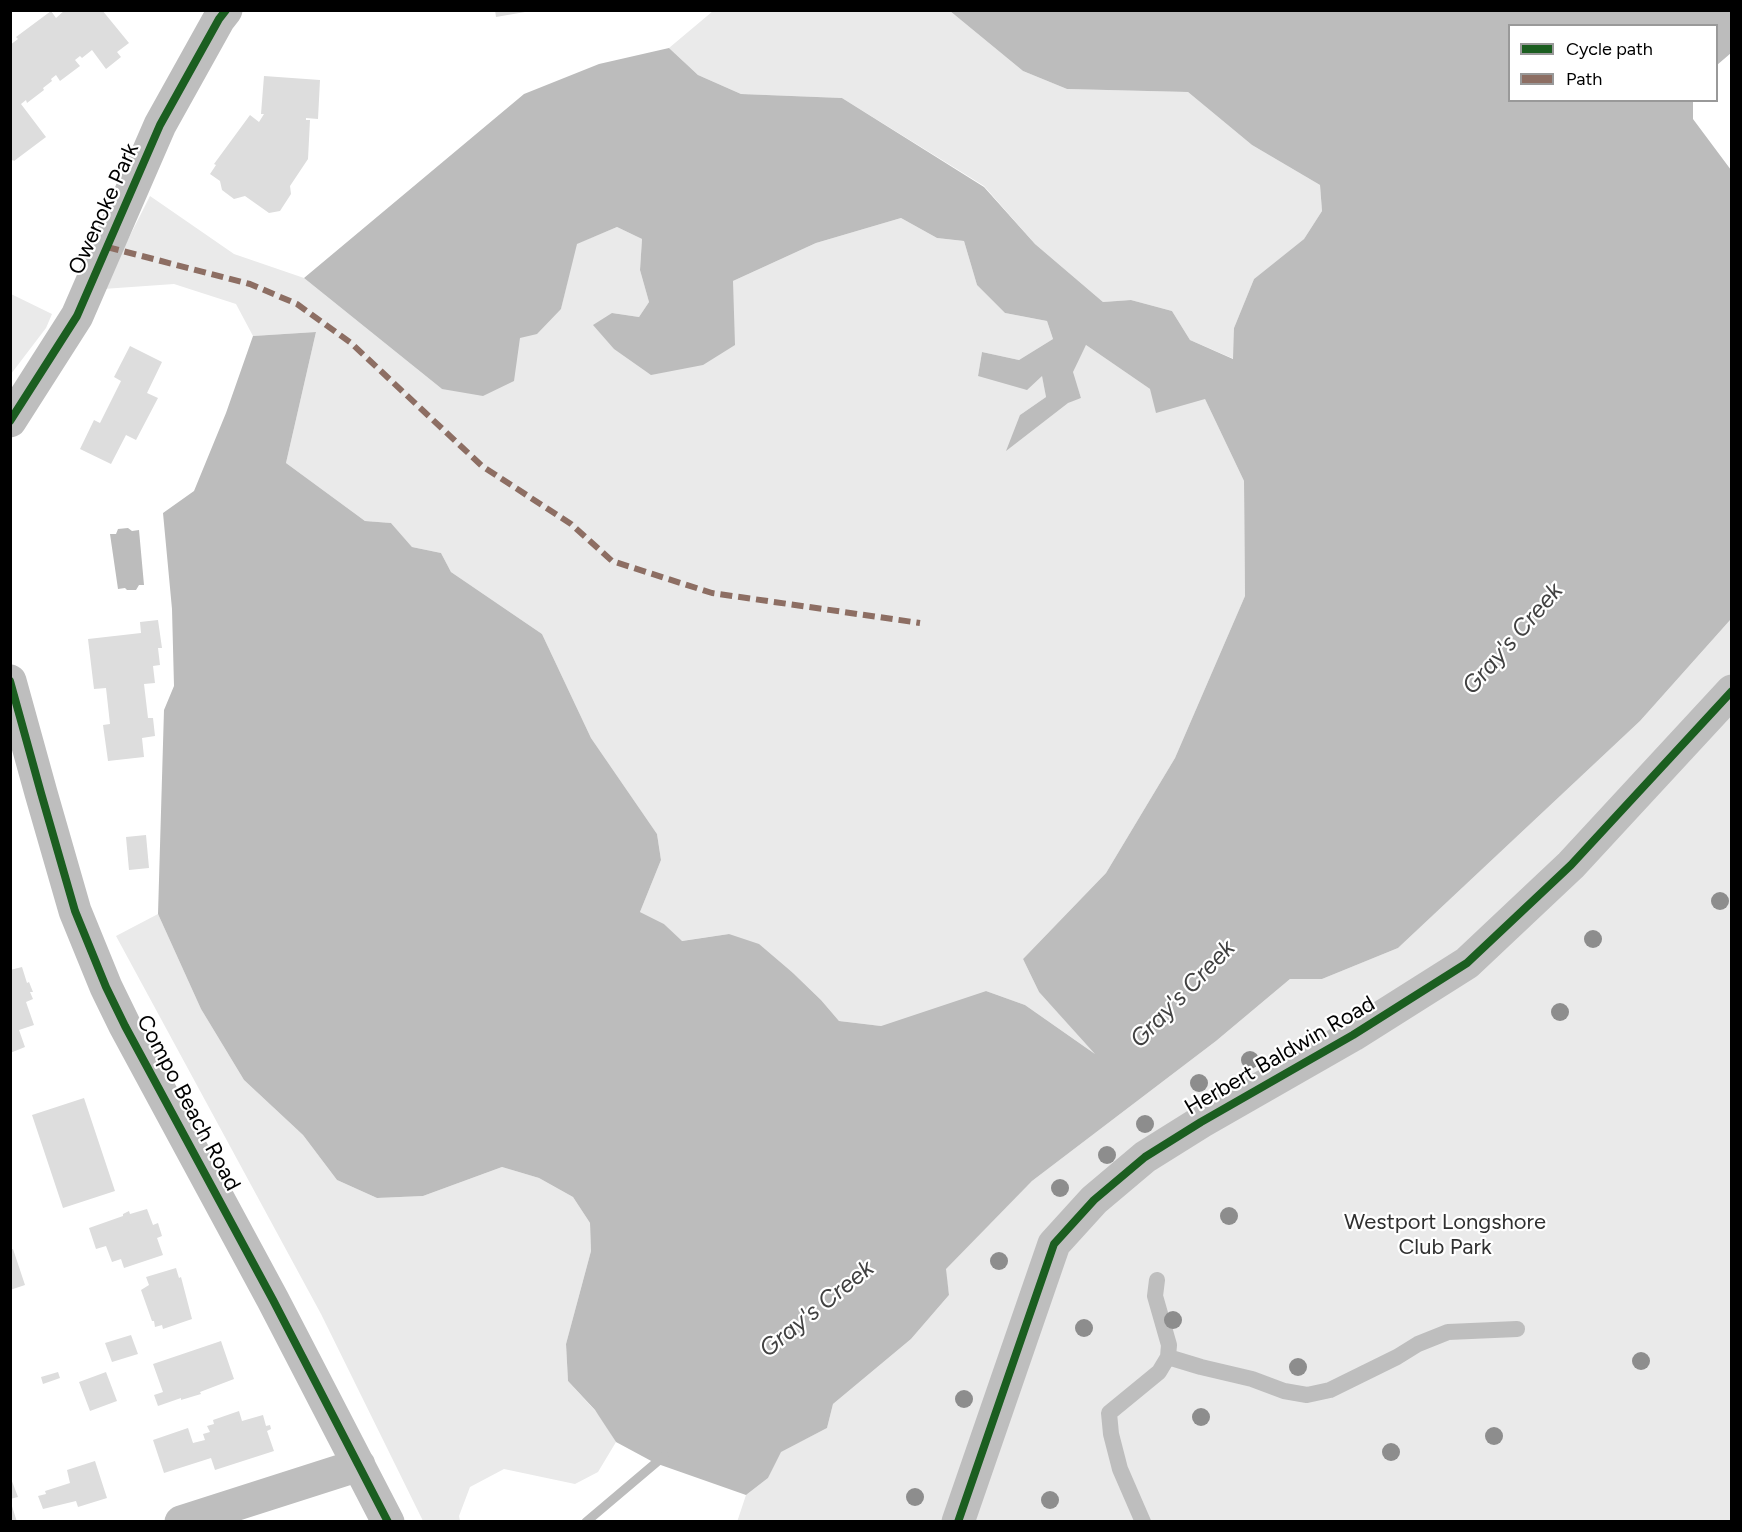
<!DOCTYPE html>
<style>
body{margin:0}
#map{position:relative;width:1742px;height:1532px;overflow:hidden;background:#fff;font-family:Figtree,sans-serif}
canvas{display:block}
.frame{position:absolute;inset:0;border:12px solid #000;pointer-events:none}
.legend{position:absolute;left:1508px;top:24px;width:210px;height:78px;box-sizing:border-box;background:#fff;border:2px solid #999;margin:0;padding:8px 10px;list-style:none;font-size:18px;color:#000}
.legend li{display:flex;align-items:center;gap:12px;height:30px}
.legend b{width:30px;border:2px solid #999}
</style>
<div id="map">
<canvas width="1742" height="1532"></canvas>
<div class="frame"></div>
<ul class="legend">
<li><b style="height:8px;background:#1b5e20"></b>Cycle path</li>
<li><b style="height:8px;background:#8d6e63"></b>Path</li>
</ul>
</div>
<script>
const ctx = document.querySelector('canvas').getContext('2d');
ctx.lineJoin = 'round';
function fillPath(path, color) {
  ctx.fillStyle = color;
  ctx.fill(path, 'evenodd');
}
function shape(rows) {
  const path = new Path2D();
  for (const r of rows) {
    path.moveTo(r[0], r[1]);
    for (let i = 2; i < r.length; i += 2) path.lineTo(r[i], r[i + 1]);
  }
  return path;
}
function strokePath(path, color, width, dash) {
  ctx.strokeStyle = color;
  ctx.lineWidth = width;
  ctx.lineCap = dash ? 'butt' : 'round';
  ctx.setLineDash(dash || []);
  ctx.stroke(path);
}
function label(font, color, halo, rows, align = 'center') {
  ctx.font = font + ' Figtree,sans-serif';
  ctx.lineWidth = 4.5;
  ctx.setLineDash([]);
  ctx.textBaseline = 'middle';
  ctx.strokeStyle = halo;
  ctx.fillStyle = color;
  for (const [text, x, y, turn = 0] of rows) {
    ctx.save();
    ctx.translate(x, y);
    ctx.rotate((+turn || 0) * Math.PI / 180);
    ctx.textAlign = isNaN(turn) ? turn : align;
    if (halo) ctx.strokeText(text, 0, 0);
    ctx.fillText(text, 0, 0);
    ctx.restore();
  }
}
const green = shape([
 [713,11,950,11,1023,71,1067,89,1188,92,1252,145,1320,185,1322,211,1304,239,1254,279,1234,328,1234,359,1190,340,1172,311,1131,300,1103,302,1035,244,984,186,842,98,741,94,698,75,669,48],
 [150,196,234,254,304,278,442,389,561,309,576,244,617,227,642,239,640,270,649,302,639,317,612,313,614,349,733,281,816,243,901,218,937,238,964,241,977,285,1005,313,1047,321,1053,339,1019,360,982,352,978,376,1042,375,1046,397,1020,415,1081,398,1072,372,1086,345,1150,389,1205,399,1244,481,1245,596,1175,758,1106,873,1023,959,1039,992,1098,1056,1025,1005,986,991,881,1026,839,1021,821,1000,793,973,729,934,681,941,664,924,640,912,661,860,657,834,591,738,542,634,451,572,441,553,412,547,391,523,365,521,286,463,316,332,253,336,236,304,174,284,103,289],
 [11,294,52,314,46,328,11,374],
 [1731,619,1731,1521,737,1522,746,1495,768,1478,780,1452,827,1428,833,1404,911,1339,949,1295,945,1269,1032,1181,1216,1041,1290,979,1322,979,1398,948,1640,721],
 [158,914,201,1009,244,1080,303,1135,337,1180,377,1198,423,1196,502,1167,539,1178,573,1197,590,1223,591,1251,566,1344,568,1381,600,1416,616,1442,598,1472,575,1484,504,1469,470,1487,459,1516,460,1521,423,1521,321,1314,116,936]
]);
const water = shape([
 [950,11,1731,11,1731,53,1717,65,1716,26,1510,26,1510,100,1693,101,1693,119,1731,170,1731,619,1640,721,1398,948,1322,979,1290,979,1216,1041,1032,1181,946,1269,949,1295,911,1339,833,1404,827,1428,781,1452,768,1478,746,1495,655,1463,616,1442,595,1410,568,1381,566,1344,591,1251,590,1223,573,1197,539,1178,502,1167,423,1196,377,1198,337,1180,303,1135,244,1080,201,1009,158,914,164,710,174,686,172,609,163,513,194,491,226,413,253,336,316,332,286,463,365,521,391,523,412,547,441,553,451,572,542,634,591,738,657,834,661,860,640,912,664,924,682,941,729,934,759,944,793,973,821,1000,839,1021,881,1026,986,991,1025,1005,1095,1054,1039,992,1023,959,1106,873,1175,758,1245,596,1244,481,1205,399,1156,413,1150,389,1086,345,1073,372,1081,398,1068,403,1006,451,1020,415,1046,397,1042,376,1027,390,978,376,982,352,1019,360,1053,339,1047,321,1005,313,977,285,964,241,937,238,901,218,816,243,733,281,735,345,703,365,651,375,614,349,593,325,612,313,639,317,649,302,640,270,642,239,617,227,577,244,561,309,537,334,520,338,514,381,483,396,442,389,304,278,524,94,599,64,669,48,698,75,741,94,842,98,984,187,1035,244,1103,302,1131,300,1172,311,1190,340,1233,359,1234,328,1254,279,1304,239,1322,211,1320,185,1252,145,1188,92,1067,89,1023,71],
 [128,528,132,531,139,530,144,585,139,585,136,590,127,590,125,588,118,589,110,534,116,534,118,529]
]);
const stream = shape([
 [586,1522,664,1456]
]);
const building = shape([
 [65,10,102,10,129,43,117,52,121,57,106,69,92,50,82,58,80,56,75,60,80,66,60,81,56,75,51,79,52,81,43,88,44,90,27,103,26,100,21,104,46,137,14,161,13,160,10,162,10,45,18,39,16,37,51,11,56,18],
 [495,10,525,10,525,12,496,17],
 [264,76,320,80,318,119,306,118,306,120,310,120,308,159,290,186,291,194,280,211,269,213,245,196,234,199,222,190,220,181,210,174,216,165,214,164,250,115,259,122,264,114,261,114],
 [130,346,162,362,147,393,158,398,136,440,126,435,111,464,80,449,94,420,100,423,121,381,114,377],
 [158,620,162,648,158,648,160,665,153,666,155,683,144,684,148,718,153,718,155,736,142,738,144,757,108,761,103,725,110,724,106,688,94,689,88,639,141,633,140,622],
 [146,835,149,868,129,870,126,837],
 [22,967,27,983,29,982,33,992,30,992,33,999,26,1002,34,1025,19,1030,25,1047,10,1053,10,970],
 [84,1098,115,1191,63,1208,32,1115],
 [147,1209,153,1225,158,1223,162,1236,157,1238,163,1255,124,1268,121,1259,112,1262,106,1246,96,1249,89,1228,123,1216,123,1214,129,1211,130,1214],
 [13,1249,25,1285,10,1290,10,1250],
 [176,1268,179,1278,181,1277,192,1319,163,1329,162,1325,155,1327,154,1321,152,1321,141,1290,149,1285,146,1277],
 [131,1335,138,1354,112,1362,105,1343],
 [221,1341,234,1379,200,1392,201,1394,181,1400,181,1398,158,1406,154,1395,163,1392,153,1364],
 [58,1372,60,1378,43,1384,41,1377],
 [106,1372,117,1401,90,1411,79,1382],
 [239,1411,242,1421,263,1415,266,1426,270,1425,271,1429,267,1431,274,1451,215,1470,211,1458,164,1473,153,1440,188,1428,193,1443,205,1440,203,1434,210,1432,207,1426,214,1424,213,1420],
 [95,1461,107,1498,78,1507,76,1501,43,1509,38,1496,46,1494,45,1491,70,1483,67,1470],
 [10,1476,18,1497,10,1499],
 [10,1503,11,1503,17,1522,10,1522]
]);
const service = shape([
 [1168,1357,1201,1367,1252,1379,1284,1391,1307,1395,1330,1390,1397,1357,1418,1344,1448,1332,1517,1329],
 [1143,1522,1120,1469,1111,1434,1109,1413,1159,1372,1168,1357,1169,1345,1155,1296,1157,1280]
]);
const minor = shape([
 [10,421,77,316,160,125,219,19,226,10],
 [10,681,41,793,75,911,106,987,125,1026,273,1300,388,1522],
 [181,1522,359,1465],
 [958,1522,1054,1244,1094,1200,1145,1157,1201,1122,1353,1035,1467,963,1571,865,1732,691]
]);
const quiet = shape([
 [107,247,250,284,297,304,351,343,482,466,571,524,612,561,712,593,920,623]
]);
const cycleway = shape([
 [10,421,77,316,160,125,219,19,226,10],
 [10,681,41,793,75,911,106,987,125,1026,273,1300,388,1522],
 [958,1522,1054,1244,1094,1200,1145,1157,1201,1122,1353,1035,1467,963,1571,865,1732,691]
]);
const trees = [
 [1720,901],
 [1593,939],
 [1560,1012],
 [1250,1060],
 [1199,1083],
 [1145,1124],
 [1107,1155],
 [1060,1188],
 [1229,1216],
 [999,1261],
 [1173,1320],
 [1084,1328],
 [1641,1361],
 [1298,1367],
 [964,1399],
 [1201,1417],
 [1494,1436],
 [1391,1452],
 [915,1497],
 [1050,1500]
];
const streetNames = [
 ["Owenoke Park",104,209,-66],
 ["Herbert Baldwin Road",1280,1056,-30],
 ["Compo Beach Road",188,1103,62]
];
const parkNames = [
 ["Westport Longshore",1445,1223],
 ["Club Park",1445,1248]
];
const waterNames = [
 ["Gray's Creek",1513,639,-49],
 ["Gray's Creek",1183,994,-46],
 ["Gray's Creek",817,1309,-39]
];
fillPath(green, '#eaeaea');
fillPath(water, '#bcbcbc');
strokePath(stream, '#bcbcbc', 9);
fillPath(building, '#ddd');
strokePath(service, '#bebebe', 16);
strokePath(minor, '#bebebe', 33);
strokePath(quiet, '#8d6e63', 6, [12, 6]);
strokePath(cycleway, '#1b5e20', 8);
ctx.fillStyle = '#8d8d8d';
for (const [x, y] of trees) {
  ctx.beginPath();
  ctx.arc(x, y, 9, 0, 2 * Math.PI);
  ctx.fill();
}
label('22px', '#000', '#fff', streetNames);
label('22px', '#303030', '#fff', parkNames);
label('italic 24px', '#414141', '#fff', waterNames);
</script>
